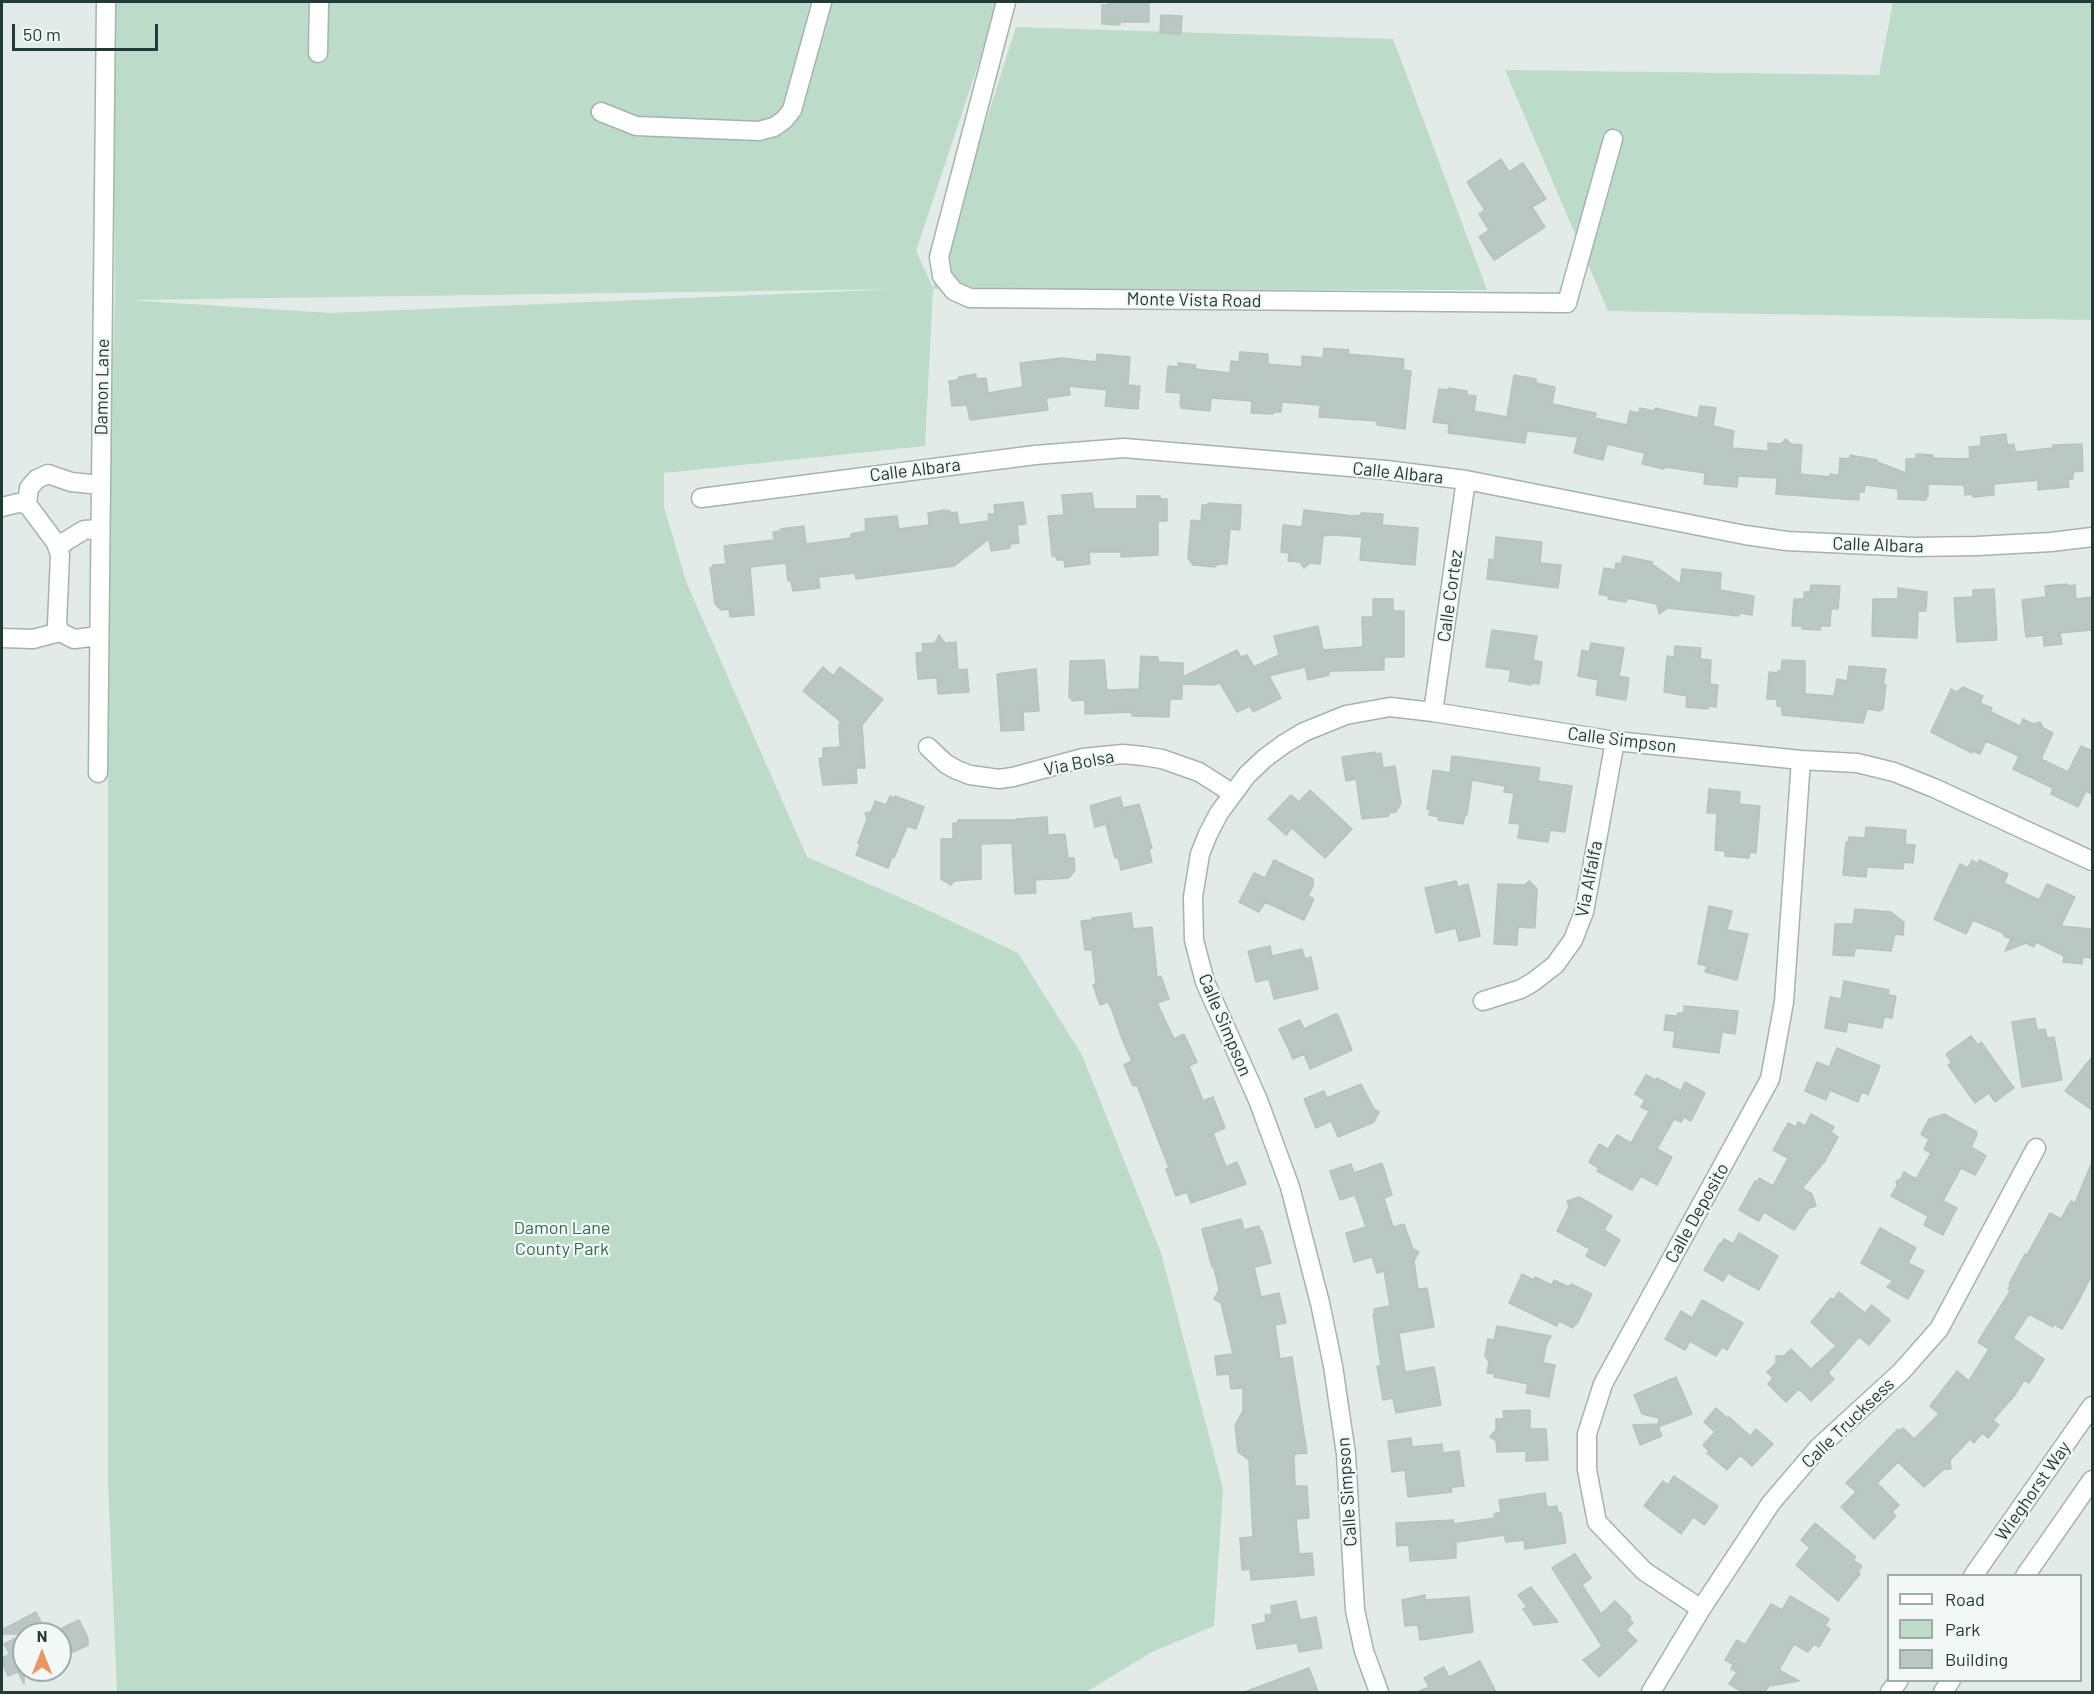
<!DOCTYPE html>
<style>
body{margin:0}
#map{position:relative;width:2094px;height:1694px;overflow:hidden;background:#e2ebe8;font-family:Barlow,sans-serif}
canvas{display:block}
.frame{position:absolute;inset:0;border:3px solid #233b37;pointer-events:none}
.legend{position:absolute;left:1887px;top:1574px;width:195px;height:108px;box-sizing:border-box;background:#f2f8f6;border:2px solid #9facaa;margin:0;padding:8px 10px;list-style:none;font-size:18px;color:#233b37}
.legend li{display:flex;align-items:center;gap:12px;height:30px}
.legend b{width:30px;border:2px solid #9facaa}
.north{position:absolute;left:12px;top:1622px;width:60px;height:60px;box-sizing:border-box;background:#f2f8f6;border:2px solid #9facaa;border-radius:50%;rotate:0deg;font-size:16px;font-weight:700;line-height:24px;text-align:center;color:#233b37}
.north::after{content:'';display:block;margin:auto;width:21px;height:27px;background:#e89663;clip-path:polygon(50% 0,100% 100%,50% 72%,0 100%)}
.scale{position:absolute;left:12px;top:24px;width:146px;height:27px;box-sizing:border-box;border:3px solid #233b37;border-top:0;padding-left:8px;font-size:18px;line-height:21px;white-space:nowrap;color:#233b37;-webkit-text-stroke:4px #f2f8f6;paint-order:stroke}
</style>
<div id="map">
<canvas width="2094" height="1694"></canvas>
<div class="frame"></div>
<ul class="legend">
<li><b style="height:8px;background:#fff"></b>Road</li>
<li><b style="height:16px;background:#bcdbc9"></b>Park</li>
<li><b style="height:16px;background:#bac8c4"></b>Building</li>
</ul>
<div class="north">N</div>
<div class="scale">50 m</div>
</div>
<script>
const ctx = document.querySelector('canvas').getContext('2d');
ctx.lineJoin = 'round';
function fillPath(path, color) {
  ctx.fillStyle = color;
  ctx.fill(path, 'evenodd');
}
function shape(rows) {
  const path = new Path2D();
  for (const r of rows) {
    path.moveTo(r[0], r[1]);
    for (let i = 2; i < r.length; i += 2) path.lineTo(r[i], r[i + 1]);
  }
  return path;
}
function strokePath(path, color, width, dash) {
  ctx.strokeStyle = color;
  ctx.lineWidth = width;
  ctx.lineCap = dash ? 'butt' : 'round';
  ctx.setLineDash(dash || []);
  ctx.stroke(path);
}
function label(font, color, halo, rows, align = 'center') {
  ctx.font = font + ' Barlow,sans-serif';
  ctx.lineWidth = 4.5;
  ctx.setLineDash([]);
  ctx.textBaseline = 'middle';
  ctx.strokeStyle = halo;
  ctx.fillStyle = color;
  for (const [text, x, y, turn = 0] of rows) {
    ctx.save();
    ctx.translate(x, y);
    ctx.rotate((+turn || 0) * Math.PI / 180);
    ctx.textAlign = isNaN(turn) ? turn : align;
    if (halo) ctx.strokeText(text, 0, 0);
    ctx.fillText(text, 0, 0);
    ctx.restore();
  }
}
const green = shape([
 [113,2,999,2,916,251,933,288,1016,27,1393,39,1487,290,933,289,925,446,664,473,664,507,687,584,807,857,915,904,1018,953,1082,1055,1161,1253,1223,1489,1214,1626,1152,1652,1086,1692,117,1692,108,1481,108,492,115,300],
 [899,289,330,313,127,300],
 [1893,2,2092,2,2092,320,1608,311,1505,70,1879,75]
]);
const building = shape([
 [1108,2,1149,3,1149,22,1120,22,1120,25,1102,24,1102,5,1108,5,1108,2],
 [1161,15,1182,16,1181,34,1160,33,1161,15],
 [1501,159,1509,172,1523,163,1546,199,1532,207,1545,227,1494,260,1479,237,1489,230,1479,214,1485,210,1467,182,1501,159],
 [1324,348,1349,350,1348,354,1404,359,1403,370,1411,371,1405,429,1377,425,1377,421,1319,417,1320,405,1282,402,1281,412,1273,412,1273,414,1251,413,1252,401,1211,398,1210,411,1181,408,1182,405,1180,405,1181,393,1166,392,1168,366,1178,367,1178,363,1196,365,1195,369,1230,373,1231,361,1239,362,1240,352,1268,354,1268,364,1302,367,1302,356,1323,358,1324,348],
 [1097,354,1130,357,1128,385,1140,386,1138,409,1105,406,1107,390,1069,386,1070,395,1046,398,1048,410,970,420,967,405,952,406,949,381,957,380,959,377,976,374,976,379,986,378,988,393,1023,387,1020,363,1062,358,1096,362,1097,354],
 [1514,375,1536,379,1536,383,1555,387,1552,404,1596,413,1595,418,1627,425,1630,411,1639,413,1640,408,1654,411,1655,408,1698,418,1700,406,1716,408,1713,426,1734,431,1732,448,1768,451,1768,443,1781,444,1786,439,1791,444,1802,445,1800,474,1830,477,1830,474,1839,475,1840,458,1850,459,1850,455,1877,460,1877,462,1906,473,1906,459,1916,459,1916,454,1933,455,1933,458,1970,459,1969,447,1981,446,1981,437,2006,434,2007,445,2014,444,2015,452,2053,448,2053,445,2082,444,2083,471,2073,472,2073,479,2068,480,2069,487,2038,490,2038,480,1994,484,1994,495,1973,497,1972,494,1965,495,1964,485,1928,484,1928,497,1926,497,1926,500,1898,499,1898,489,1865,485,1864,492,1859,492,1859,500,1776,494,1777,478,1738,476,1737,487,1704,484,1705,473,1665,467,1664,469,1642,464,1645,453,1607,444,1603,460,1574,453,1578,437,1527,431,1525,443,1448,433,1449,424,1433,422,1439,389,1448,390,1449,388,1467,391,1467,395,1476,396,1474,411,1507,417,1514,375],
 [1092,493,1094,509,1137,509,1137,496,1160,496,1160,499,1167,499,1167,521,1158,521,1158,555,1121,557,1121,552,1089,552,1090,564,1065,567,1064,560,1057,560,1055,556,1052,556,1048,516,1064,515,1062,495,1092,493],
 [1023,502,1026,524,1017,525,1019,543,1010,544,1010,548,991,551,989,539,954,566,856,579,855,573,818,577,820,588,793,591,791,581,788,581,786,563,750,567,754,615,730,617,729,609,721,610,715,604,710,568,713,567,713,565,726,564,724,546,774,540,773,532,781,531,781,529,804,526,806,544,851,538,851,534,866,531,865,519,897,516,899,529,929,525,928,513,944,510,950,511,951,513,957,512,959,525,989,521,988,514,995,514,994,505,1023,502],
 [1208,503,1241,505,1240,530,1230,529,1227,564,1218,564,1215,567,1193,565,1188,558,1191,520,1201,521,1202,505,1208,505,1208,503],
 [1304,510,1354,516,1361,515,1361,513,1383,514,1382,525,1418,528,1415,565,1360,560,1362,537,1333,535,1323,536,1320,564,1310,563,1304,568,1300,562,1288,561,1289,553,1281,552,1283,525,1302,527,1304,510],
 [1496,537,1542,542,1540,563,1561,565,1558,588,1487,579,1489,559,1494,560,1496,537],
 [1623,556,1653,562,1652,564,1680,584,1682,569,1721,573,1720,590,1754,596,1752,615,1739,613,1739,616,1668,608,1659,614,1657,604,1627,598,1626,602,1608,599,1609,596,1599,594,1604,568,1615,570,1616,563,1621,564,1623,556],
 [2067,584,2067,586,2075,585,2076,599,2092,597,2092,630,2060,633,2062,644,2044,646,2043,635,2026,637,2022,600,2046,597,2045,586,2067,584],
 [1811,585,1840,586,1838,609,1831,609,1830,626,1820,626,1820,630,1802,629,1802,626,1792,626,1794,599,1804,599,1804,592,1810,592,1811,585],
 [1898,588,1927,592,1926,611,1918,611,1917,638,1872,636,1873,599,1898,599,1898,588],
 [1994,589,1997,640,1957,642,1954,598,1973,597,1973,590,1994,589],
 [1373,599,1393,599,1393,611,1404,611,1404,657,1384,657,1384,670,1329,671,1329,675,1308,680,1305,667,1269,676,1281,698,1253,712,1250,706,1237,712,1220,683,1214,685,1182,684,1182,699,1170,699,1169,717,1132,716,1132,712,1085,714,1085,700,1072,701,1072,698,1069,698,1070,661,1104,660,1107,690,1139,689,1141,656,1158,657,1158,662,1183,663,1183,677,1237,650,1241,657,1247,655,1254,667,1279,655,1274,636,1318,626,1323,650,1363,647,1362,617,1373,617,1373,599],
 [1492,630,1537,636,1533,660,1542,662,1539,684,1531,683,1531,685,1509,681,1511,670,1486,667,1492,630],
 [939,635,945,643,956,642,958,670,967,669,969,692,938,694,937,678,918,679,916,653,923,652,922,644,935,643,939,635],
 [1591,643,1624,648,1619,676,1629,678,1626,700,1596,695,1598,680,1578,676,1582,650,1589,652,1591,643],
 [1675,646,1701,648,1700,659,1711,660,1710,684,1718,685,1716,707,1708,706,1708,709,1686,707,1687,696,1664,692,1667,656,1674,657,1675,646],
 [1782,660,1805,661,1805,694,1834,696,1837,679,1847,681,1849,666,1886,669,1883,684,1886,685,1883,709,1880,711,1867,709,1863,723,1782,715,1782,707,1777,706,1777,699,1767,699,1769,672,1778,673,1778,671,1781,671,1782,660],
 [823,667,833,676,840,667,883,699,862,725,865,768,856,768,857,783,823,785,819,758,823,758,823,748,840,747,839,725,841,722,803,691,823,667],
 [1036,669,1039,711,1023,712,1024,730,1001,731,997,674,1036,669],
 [1963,687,1983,696,1980,703,1992,708,1991,712,2020,726,2023,719,2033,724,2040,722,2043,728,2053,733,2041,759,2068,772,2081,746,2092,751,2092,794,2086,791,2078,807,2051,794,2053,788,2013,769,2019,756,1986,741,1980,754,1973,751,1972,753,1931,732,1951,689,1956,692,1963,687],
 [1375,752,1375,754,1381,753,1383,768,1395,766,1401,803,1396,812,1389,813,1389,816,1362,819,1356,779,1346,781,1342,757,1375,752],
 [1452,756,1540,768,1538,781,1572,786,1565,832,1550,830,1548,842,1518,838,1520,824,1509,823,1514,793,1504,792,1505,786,1472,780,1467,815,1465,815,1463,824,1438,820,1439,817,1429,815,1430,810,1427,809,1433,770,1450,773,1452,756],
 [1709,789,1740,792,1739,804,1760,806,1756,853,1750,852,1749,858,1725,856,1725,851,1715,850,1717,813,1707,813,1709,789],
 [1310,790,1352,829,1325,858,1292,828,1286,835,1268,819,1291,795,1299,802,1310,790],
 [890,796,894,798,895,796,924,807,916,829,907,826,894,858,892,857,888,868,856,855,860,844,858,843,867,819,865,813,871,812,875,801,886,805,890,796],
 [1120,797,1123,808,1139,804,1152,848,1149,849,1152,862,1121,870,1118,857,1115,858,1106,824,1095,827,1090,806,1120,797],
 [1047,817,1048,835,1065,834,1068,858,1074,858,1075,870,1069,878,1035,880,1036,893,1015,894,1012,843,981,844,981,879,954,881,951,885,941,879,941,839,953,839,953,823,958,823,958,820,1016,820,1016,819,1047,817],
 [1866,827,1906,830,1905,844,1915,845,1913,863,1904,862,1903,869,1867,867,1866,877,1843,875,1846,842,1848,842,1849,837,1865,838,1866,827],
 [1274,860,1313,879,1313,886,1308,896,1314,899,1304,920,1265,902,1259,912,1239,902,1254,873,1265,878,1274,860],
 [1972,860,1978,864,1979,860,2008,874,2004,883,2039,900,2047,884,2075,897,2061,926,2092,929,2092,958,2083,957,2082,964,2063,962,2064,956,2036,942,2034,947,2026,943,2005,951,2011,939,2004,936,2003,933,1973,920,1966,934,1934,919,1960,864,1968,868,1972,860],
 [1456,881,1458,887,1468,884,1480,936,1459,941,1456,928,1436,933,1425,888,1456,881],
 [1529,881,1537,889,1535,928,1518,927,1517,945,1494,944,1498,884,1525,885,1529,881],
 [1709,906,1732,911,1727,930,1748,934,1737,980,1705,972,1707,966,1698,964,1709,906],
 [1855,909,1891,912,1904,922,1903,935,1895,934,1891,951,1855,948,1854,956,1833,955,1835,924,1853,924,1855,909],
 [1131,913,1133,929,1152,927,1157,978,1161,976,1169,999,1157,1003,1174,1039,1184,1034,1197,1062,1189,1066,1203,1101,1213,1097,1225,1128,1213,1133,1226,1167,1237,1162,1246,1184,1191,1203,1187,1192,1176,1196,1166,1169,1169,1168,1137,1085,1133,1086,1124,1065,1132,1061,1122,1039,1111,1007,1110,1007,1108,1002,1100,1005,1093,985,1096,984,1092,950,1085,950,1081,921,1092,920,1092,918,1131,913],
 [1270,946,1272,956,1302,949,1305,959,1311,957,1318,989,1274,999,1269,979,1256,982,1248,951,1270,946],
 [1844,981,1889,990,1888,995,1896,996,1892,1018,1884,1017,1882,1028,1848,1022,1846,1032,1825,1028,1830,997,1841,999,1844,981],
 [1684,1006,1738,1011,1735,1034,1722,1032,1719,1053,1673,1047,1675,1031,1664,1030,1666,1015,1677,1016,1678,1013,1684,1013,1684,1006],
 [1335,1014,1338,1015,1352,1050,1310,1069,1304,1054,1293,1059,1279,1029,1300,1020,1304,1029,1335,1014],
 [2035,1018,2037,1030,2045,1029,2047,1038,2054,1037,2062,1080,2022,1087,2012,1022,2035,1018],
 [1971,1036,1978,1045,1981,1042,2014,1088,1995,1102,1989,1093,1975,1103,1948,1065,1952,1063,1946,1054,1971,1036],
 [1837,1048,1880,1066,1868,1095,1862,1092,1858,1102,1830,1090,1826,1100,1805,1091,1817,1062,1829,1067,1837,1048],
 [2092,1057,2092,1110,2065,1091,2092,1057],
 [1646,1075,1656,1080,1657,1078,1681,1091,1685,1082,1705,1093,1691,1121,1684,1117,1681,1122,1674,1119,1657,1149,1672,1157,1657,1185,1641,1176,1632,1190,1597,1171,1599,1168,1589,1162,1599,1144,1608,1149,1617,1135,1631,1143,1649,1111,1641,1107,1645,1100,1635,1094,1646,1075],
 [1361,1084,1374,1109,1379,1112,1374,1122,1338,1137,1331,1121,1316,1128,1304,1099,1324,1091,1327,1098,1361,1084],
 [1811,1114,1834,1127,1831,1132,1838,1137,1825,1161,1802,1188,1812,1194,1816,1206,1809,1208,1794,1230,1764,1212,1759,1221,1739,1210,1755,1181,1757,1182,1759,1178,1773,1186,1788,1158,1773,1150,1788,1123,1796,1127,1798,1122,1805,1126,1811,1114],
 [1944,1114,1977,1132,1976,1135,1977,1135,1971,1147,1986,1156,1975,1175,1961,1168,1943,1201,1957,1208,1943,1235,1924,1225,1928,1216,1891,1196,1897,1186,1896,1181,1901,1179,1904,1172,1916,1179,1931,1153,1924,1149,1929,1139,1921,1134,1929,1119,1944,1114],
 [2092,1162,2092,1275,2079,1300,2062,1329,2054,1324,2053,1327,2029,1314,2013,1338,2044,1359,2029,1383,2024,1380,2015,1395,1993,1420,1999,1425,1988,1438,1982,1433,1974,1443,1970,1439,1950,1460,1951,1469,1944,1469,1924,1487,1898,1462,1877,1483,1899,1505,1892,1512,1896,1516,1874,1539,1841,1507,1856,1492,1846,1483,1898,1429,1900,1431,1903,1428,1914,1439,1939,1414,1930,1406,1957,1371,1969,1381,1989,1349,1978,1342,2011,1290,2008,1289,2011,1285,2009,1284,2025,1254,2027,1255,2050,1213,2061,1219,2071,1201,2075,1203,2092,1162],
 [1382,1163,1392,1195,1384,1198,1393,1227,1404,1224,1413,1249,1419,1252,1414,1261,1418,1289,1427,1288,1434,1327,1399,1333,1405,1372,1434,1367,1441,1405,1396,1413,1393,1398,1383,1400,1377,1366,1381,1366,1373,1314,1375,1314,1374,1309,1390,1306,1384,1271,1377,1273,1372,1257,1354,1262,1346,1233,1366,1227,1355,1195,1340,1200,1330,1171,1351,1164,1354,1173,1382,1163],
 [1579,1197,1612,1216,1604,1230,1620,1240,1605,1266,1586,1256,1590,1249,1557,1231,1569,1207,1567,1201,1579,1197],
 [1241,1219,1244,1230,1259,1226,1260,1231,1262,1231,1271,1263,1254,1267,1261,1297,1279,1293,1286,1323,1275,1325,1280,1359,1292,1357,1307,1453,1294,1454,1295,1486,1307,1486,1309,1518,1296,1519,1299,1554,1312,1553,1314,1575,1251,1580,1250,1569,1242,1570,1240,1538,1253,1537,1249,1460,1238,1452,1235,1425,1243,1411,1243,1388,1231,1389,1229,1374,1217,1375,1215,1356,1233,1354,1221,1303,1214,1299,1219,1290,1214,1267,1212,1267,1202,1229,1241,1219],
 [1880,1228,1916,1248,1908,1263,1924,1271,1908,1299,1887,1287,1893,1281,1861,1263,1880,1228],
 [1739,1233,1778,1256,1759,1290,1728,1273,1723,1281,1704,1270,1720,1243,1722,1243,1724,1239,1733,1244,1739,1233],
 [1522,1274,1534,1280,1535,1277,1552,1285,1554,1280,1569,1287,1571,1284,1592,1294,1577,1324,1575,1324,1573,1328,1559,1321,1557,1326,1509,1303,1522,1274],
 [1839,1292,1865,1313,1872,1305,1890,1320,1869,1345,1859,1337,1828,1373,1834,1379,1811,1401,1799,1389,1786,1402,1768,1384,1773,1378,1767,1372,1776,1363,1776,1356,1784,1356,1791,1349,1811,1369,1836,1346,1811,1322,1831,1298,1833,1300,1839,1292],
 [1702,1300,1743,1323,1727,1350,1722,1347,1716,1356,1690,1341,1685,1350,1665,1339,1681,1311,1692,1318,1702,1300],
 [1497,1326,1551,1336,1546,1346,1543,1363,1555,1365,1549,1397,1526,1393,1528,1384,1494,1377,1495,1374,1487,1373,1489,1362,1485,1356,1488,1339,1494,1340,1497,1326],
 [1676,1377,1692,1414,1658,1427,1659,1418,1642,1414,1634,1395,1676,1377],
 [1716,1408,1727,1418,1729,1417,1750,1436,1756,1429,1773,1444,1752,1466,1740,1455,1727,1470,1707,1453,1709,1451,1703,1445,1715,1432,1704,1422,1716,1408],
 [1530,1410,1530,1429,1546,1429,1548,1460,1526,1461,1526,1451,1497,1452,1496,1441,1490,1437,1496,1430,1496,1419,1504,1419,1503,1411,1530,1410],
 [1657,1424,1662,1436,1640,1445,1633,1425,1657,1424],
 [1411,1438,1412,1447,1442,1444,1443,1453,1459,1451,1464,1486,1451,1487,1452,1492,1408,1497,1405,1470,1392,1472,1388,1441,1411,1438],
 [1674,1476,1718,1506,1704,1525,1693,1517,1681,1534,1644,1506,1663,1481,1668,1485,1674,1476],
 [1545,1493,1547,1507,1557,1506,1558,1513,1561,1512,1566,1543,1525,1549,1524,1540,1506,1542,1504,1535,1456,1542,1456,1558,1410,1561,1409,1545,1397,1546,1396,1523,1453,1520,1454,1524,1495,1518,1494,1514,1501,1512,1499,1500,1545,1493],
 [1815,1523,1856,1557,1853,1560,1862,1566,1858,1572,1860,1574,1838,1601,1796,1565,1810,1548,1801,1540,1815,1523],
 [1575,1554,1591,1578,1582,1585,1601,1614,1615,1601,1631,1617,1629,1619,1633,1623,1626,1630,1637,1641,1599,1677,1583,1660,1602,1646,1552,1568,1575,1554],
 [1531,1587,1558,1622,1534,1625,1523,1609,1527,1607,1518,1595,1531,1587],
 [1425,1595,1425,1600,1469,1597,1473,1632,1420,1640,1418,1625,1405,1626,1402,1600,1425,1595],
 [1790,1596,1829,1619,1825,1626,1830,1629,1819,1647,1814,1644,1808,1652,1794,1644,1779,1670,1799,1681,1769,1686,1765,1692,1743,1692,1729,1684,1737,1672,1731,1669,1733,1664,1725,1660,1737,1640,1745,1645,1771,1604,1782,1610,1790,1596],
 [1296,1601,1300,1620,1316,1617,1322,1648,1299,1652,1297,1643,1257,1649,1252,1625,1266,1622,1265,1615,1272,1614,1271,1606,1296,1601],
 [36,1612,47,1634,2,1634,2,1630,36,1612],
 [79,1620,88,1638,88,1645,60,1658,60,1629,79,1620],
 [24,1634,24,1684,18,1672,8,1676,2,1663,2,1658,10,1654,4,1644,24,1634],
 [1480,1661,1496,1692,1417,1692,1429,1687,1424,1678,1444,1667,1449,1677,1480,1661],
 [1309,1668,1318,1692,1248,1692,1247,1691,1309,1668]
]);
const minor = shape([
 [1006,2,939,257,942,276,954,291,970,298,1567,303,1613,139],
 [318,53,319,2],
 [601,112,636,126,759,131,774,127,784,120,792,110,822,2],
 [701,498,1035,455,1124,448,1386,470,1466,480,1745,535,1787,541,1913,547,1977,546,2051,542,2092,537],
 [27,504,29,488,37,479,48,474,71,482,101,485],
 [2,507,18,503,27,504,56,543,60,555,57,625,60,632,74,639,99,636],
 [58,549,66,541,84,530,100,529],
 [2,638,33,639,60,632],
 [1433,712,1466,480],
 [928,747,946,764,957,770,970,775,999,779,1013,777,1083,758,1123,754,1143,756,1162,759,1199,772,1232,793],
 [98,773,106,2],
 [1483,1001,1521,989,1533,982,1555,965,1573,940,1584,912,1615,741],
 [1973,1576,2092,1406],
 [2025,1576,2092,1480],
 [1701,1609,1644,1571,1597,1522,1587,1470,1587,1434,1603,1384,1770,1079,1784,1002,1801,760],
 [1379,1692,1364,1651,1355,1610,1346,1454,1333,1366,1320,1303,1290,1187,1258,1100,1205,982,1194,940,1193,897,1200,854,1208,834,1219,813,1247,775,1265,758,1284,744,1304,732,1346,715,1390,707,1433,712,1615,741,1801,760,1857,763,1894,772,1934,788,2092,861],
 [1651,1692,1701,1609,1771,1503,1818,1448,1901,1372,1939,1329,2036,1148],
 [1890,1692,1899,1680],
 [1943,1692,1951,1680]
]);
const streetNames = [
 ["Monte Vista Road",1194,300,1],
 ["Damon Lane",102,387,-89],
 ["Calle Albara",915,470,-7],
 ["Calle Albara",1398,473,6],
 ["Calle Albara",1878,545,2],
 ["Calle Cortez",1450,596,-82],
 ["Calle Simpson",1622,740,7],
 ["Via Bolsa",1079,763,-11],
 ["Via Alfalfa",1589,879,-79],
 ["Calle Simpson",1225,1025,67],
 ["Calle Deposito",1697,1213,-61],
 ["Calle Trucksess",1848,1423,-44],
 ["Wieghorst Way",2033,1491,-55],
 ["Calle Simpson",1347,1492,-94]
];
const parkNames = [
 ["Damon Lane",562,1228],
 ["County Park",562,1249]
];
fillPath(green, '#bcdbc9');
fillPath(building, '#bac8c4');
strokePath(building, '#b5c4c0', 1.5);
strokePath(minor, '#a5b3af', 21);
strokePath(minor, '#fff', 18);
label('18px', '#233b37', '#f2f8f6', streetNames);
label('18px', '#306f51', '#f2f8f6', parkNames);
</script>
